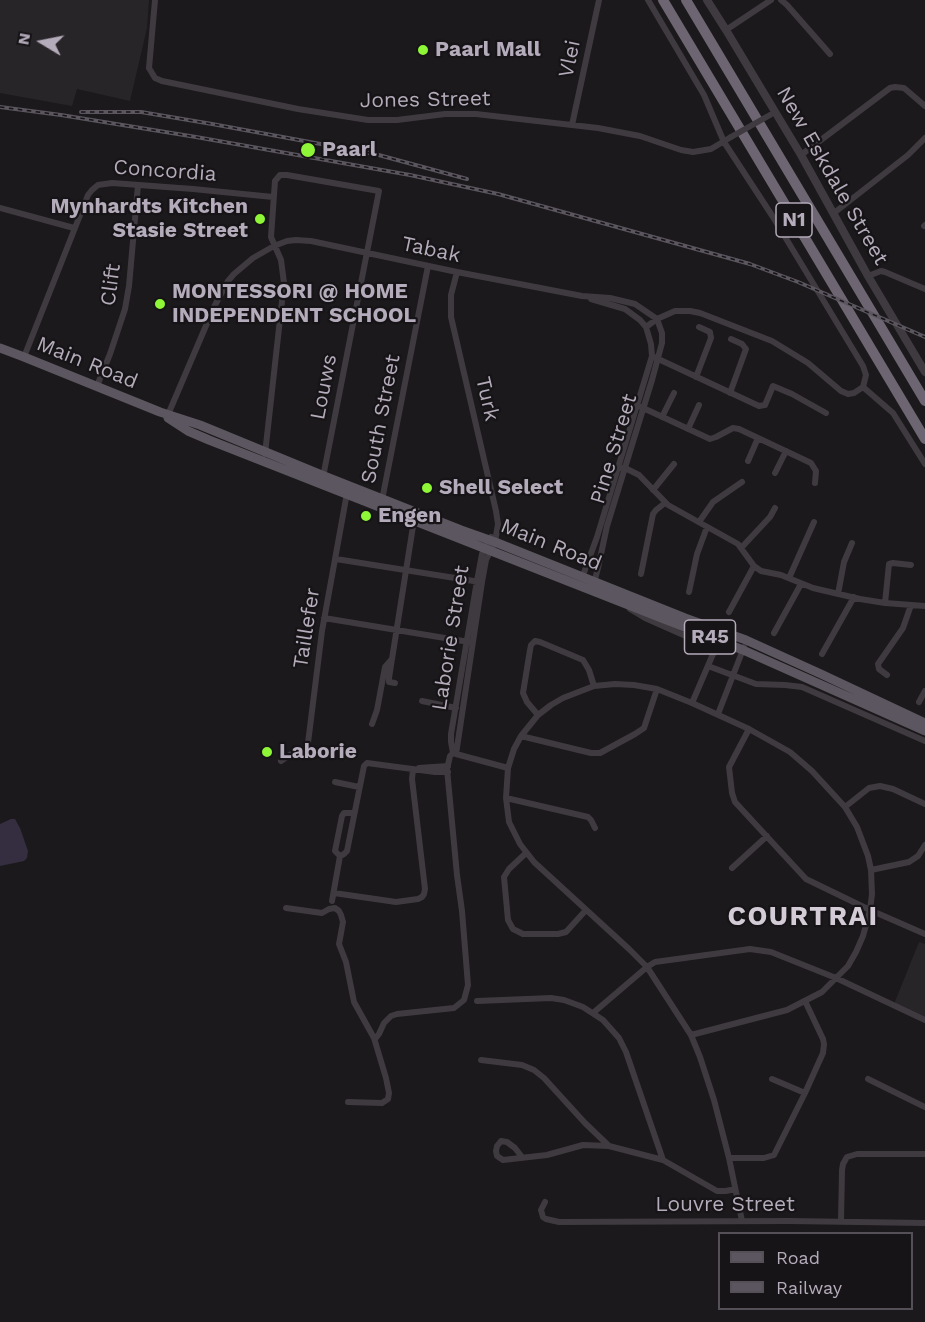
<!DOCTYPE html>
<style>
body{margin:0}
#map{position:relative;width:925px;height:1322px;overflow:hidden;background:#1b191b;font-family:"Work Sans",sans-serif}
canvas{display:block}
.legend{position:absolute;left:718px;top:1232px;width:195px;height:78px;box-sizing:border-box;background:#161416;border:2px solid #555058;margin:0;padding:8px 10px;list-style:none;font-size:18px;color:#b4abbb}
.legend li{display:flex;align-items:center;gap:12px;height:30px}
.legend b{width:30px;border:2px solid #555058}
.north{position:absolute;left:12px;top:12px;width:60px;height:60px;-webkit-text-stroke:4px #161416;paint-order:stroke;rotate:280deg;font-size:16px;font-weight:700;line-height:24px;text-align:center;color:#b4abbb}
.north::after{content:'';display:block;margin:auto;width:21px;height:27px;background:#b4abbb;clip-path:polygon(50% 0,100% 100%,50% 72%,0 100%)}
</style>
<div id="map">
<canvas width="925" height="1322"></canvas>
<ul class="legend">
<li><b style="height:8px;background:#5c5660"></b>Road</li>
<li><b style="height:8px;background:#5a555e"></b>Railway</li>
</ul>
<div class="north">N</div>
</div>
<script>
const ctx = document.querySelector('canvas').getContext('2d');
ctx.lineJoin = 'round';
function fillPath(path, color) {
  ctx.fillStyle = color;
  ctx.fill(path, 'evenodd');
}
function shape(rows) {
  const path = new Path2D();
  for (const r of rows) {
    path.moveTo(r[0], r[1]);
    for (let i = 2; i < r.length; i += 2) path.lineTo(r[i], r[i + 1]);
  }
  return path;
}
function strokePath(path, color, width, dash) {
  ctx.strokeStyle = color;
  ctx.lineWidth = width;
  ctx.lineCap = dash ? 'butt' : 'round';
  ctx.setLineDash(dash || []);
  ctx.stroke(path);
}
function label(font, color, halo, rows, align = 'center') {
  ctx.font = font + ' "Work Sans",sans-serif';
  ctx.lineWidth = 4.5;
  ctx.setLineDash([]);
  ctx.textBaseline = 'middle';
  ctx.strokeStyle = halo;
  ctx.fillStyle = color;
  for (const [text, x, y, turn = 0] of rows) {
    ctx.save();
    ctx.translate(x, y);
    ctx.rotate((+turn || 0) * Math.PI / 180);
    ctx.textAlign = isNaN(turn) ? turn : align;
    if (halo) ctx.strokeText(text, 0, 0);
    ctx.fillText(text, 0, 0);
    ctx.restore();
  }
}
const built = shape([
 [0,0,149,0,147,28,130,101,77,89,72,106,0,93],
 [919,942,925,944,925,1018,894,1004]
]);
const water = shape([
 [11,819,15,819,20,828,28,851,27,858,24,861,0,866,0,824]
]);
const minor = shape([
 [155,0,149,68,155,78,162,81,298,109,368,120,397,120,445,114,476,114,598,128,640,136,681,150,693,152,711,149,731,137],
 [648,0,704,95,724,142,773,217,863,366,866,375,863,387,893,413,925,464],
 [781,0,787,5,830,54],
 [726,30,771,0],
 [572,125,599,0],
 [801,155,890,88,895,87,904,88,925,106],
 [0,208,74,228],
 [834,213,908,155,925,138],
 [924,226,925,225],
 [868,276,881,271,885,272,925,289],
 [646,327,657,319,675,311,690,311,700,313,772,341,808,363,841,391,848,394,854,393,863,387],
 [24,357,88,195,92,190,98,185,112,183,193,189,273,197],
 [654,357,759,406,765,405,773,386,792,394,826,413],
 [696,377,711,338,710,332,699,327],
 [97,386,110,354,125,309,129,286,138,185],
 [730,393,746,349,742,344,731,339],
 [641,407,710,439,716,437,733,428,739,429,811,463,816,471,815,483],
 [167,417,214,307,228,281,234,274,253,258,274,246,287,241,296,240,311,241,457,272,582,296,610,298,635,304,657,319,662,333,662,343,652,380,607,526,598,568,594,583],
 [662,417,674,393],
 [688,429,699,405],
 [265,454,284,283,281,260,271,237,275,181,280,175,287,175,379,191,323,477],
 [748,461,758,438],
 [618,468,625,468,639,475,668,505,738,544,754,566,761,571,781,575,813,588,860,599,885,603,925,606],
 [775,473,786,451],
 [653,490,674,464],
 [382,500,428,266],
 [699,522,713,502,742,482],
 [742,547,770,517,775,508],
 [336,559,480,582],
 [641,574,653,514,656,510,665,503],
 [582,578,597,537,652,356,651,344,646,327,640,320,625,309,591,299],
 [789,578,814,522],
 [689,592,697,554,707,527],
 [838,594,844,562,852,543],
 [885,603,889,564,893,563,911,565],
 [630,609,645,618,706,645,713,654],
 [729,612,754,566],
 [324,618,469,642],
 [774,633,801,584],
 [822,654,854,597],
 [708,666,756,684,785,685,802,687,925,741],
 [887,675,879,669,878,664,903,628,911,605],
 [395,683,389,682,389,678,414,520],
 [422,701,456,708],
 [919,702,925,691],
 [692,703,713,654,726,641],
 [718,714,744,647],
 [538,715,527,702,523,693,530,650,531,645,535,641,540,642,583,660,589,670,594,686],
 [372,724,377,710,385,667,392,659],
 [749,729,729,767,732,793,735,802,806,879,870,910,925,934],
 [521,736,591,753,600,753,635,734,644,728,657,689],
 [453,753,451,742,451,734,477,581,482,554,491,537],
 [456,754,508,768],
 [281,761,291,754,304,750,308,743,322,631,347,493],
 [419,768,448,766],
 [335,782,359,787],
 [506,798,588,817,591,820,595,828],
 [845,807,869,788,880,786,893,789,925,804],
 [526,853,509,869,504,877,508,920,513,929,523,934,558,934,566,932,586,910],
 [340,856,344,854,347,851,364,766,367,763,435,772,448,772],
 [732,868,767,836],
 [871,870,909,862,918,856,925,845],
 [334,893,396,902,418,899,422,897,424,894,425,889,412,779,413,769],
 [332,901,340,856,335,851,342,816,344,813,353,813],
 [286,908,322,913,329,909,335,908,339,911,341,915,343,922,339,944,346,962,354,1002,374,1038,386,1078,389,1093,388,1099,382,1103,348,1102],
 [477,1001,551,998,564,1000,583,1007,603,1020,619,1038,626,1052,663,1160],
 [593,1013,647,967,655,962,750,949,771,952,836,978,925,1020],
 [691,1035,787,1010,822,992,848,966,856,952,863,936,870,910,872,894,871,870,868,856,857,827,845,807,812,771,790,752,749,729,692,703,657,689,634,685,615,684,594,686,563,698,551,705,538,715,521,736,514,749,508,768,506,798,509,822,520,844,534,862,629,949,647,967,691,1035,700,1057,714,1100,729,1158,742,1221],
 [375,1039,379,1034,384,1023,391,1016,397,1014,454,1008,464,1000,468,985,462,911,457,875,447,769,450,756,453,753,456,754,482,582,486,560,495,542,498,524,496,511,451,317,451,295,457,272],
 [481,1060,522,1065,534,1070,544,1078,585,1123,609,1146],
 [772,1079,805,1093],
 [868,1079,925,1107],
 [522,1157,515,1148,507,1142,501,1141,497,1146,496,1151,497,1156,503,1160,547,1155,583,1145,609,1146,663,1160,717,1191,726,1191,735,1189],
 [729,1158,764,1158,774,1155,805,1093,823,1053,824,1044,823,1039,805,1001],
 [545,1202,541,1210,543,1217,546,1219,559,1222,789,1221,925,1223],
 [841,1221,842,1170,843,1164,847,1157,857,1154,925,1154]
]);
const tertiary = shape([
 [707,0,726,30,801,155,868,276,925,372]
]);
const primary = shape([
 [0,348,24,357,160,412,200,425,324,476,461,530,495,542,685,618,746,640,821,674,925,723],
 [168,418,188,431,209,440,743,650,925,731]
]);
const motorway = shape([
 [663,0,925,439],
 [686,0,925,401]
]);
const rail = shape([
 [0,107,61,115,196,137,410,175,498,194,750,264,798,282,925,337],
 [81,112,141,112,212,124,375,154,467,179]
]);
const minorBridge = shape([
 [731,137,770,115]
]);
const markers = [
 [423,50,6,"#8ef636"],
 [308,150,8,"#8ef636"],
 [260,219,6,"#8ef636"],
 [160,304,6,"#8ef636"],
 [427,488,6,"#8ef636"],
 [366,516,6,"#8ef636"],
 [267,752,6,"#8ef636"]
];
const shields = [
 [794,220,36],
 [710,637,51]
];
const shieldNames = [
 ["N1",794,220],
 ["R45",710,637]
];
const poiNames = [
 ["Paarl Mall",435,50],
 ["Paarl",322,150],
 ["Mynhardts Kitchen",248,207,"right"],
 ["Stasie Street",248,231,"right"],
 ["MONTESSORI @ HOME",172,292],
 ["INDEPENDENT SCHOOL",172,316],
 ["Shell Select",439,488],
 ["Engen",378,516],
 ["Laborie",279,752]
];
const streetNames = [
 ["Vlei",570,59,-78],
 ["Jones Street",425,100,-1],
 ["Concordia",165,171,4],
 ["New Eskdale Street",832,176,60],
 ["Tabak",431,250,12],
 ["Clift",111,285,-82],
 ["Main Road",87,363,22],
 ["Louws",324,387,-79],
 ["Turk",487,399,77],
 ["South Street",381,419,-79],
 ["Pine Street",614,449,-73],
 ["Main Road",551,545,22],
 ["Taillefer",307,628,-81],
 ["Laborie Street",451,638,-81],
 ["Louvre Street",725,1205]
];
const districtNames = [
 ["COURTRAI",803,917]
];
fillPath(built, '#282528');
fillPath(water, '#342e40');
strokePath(minor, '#3f3a40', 6);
strokePath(tertiary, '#3f3a40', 8);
strokePath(primary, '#5c5660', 9);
strokePath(motorway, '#6d6672', 10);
strokePath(rail, '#5a555e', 4);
strokePath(rail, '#161416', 1.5, [4.5]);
strokePath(minorBridge, '#3f3a40', 6);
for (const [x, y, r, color] of markers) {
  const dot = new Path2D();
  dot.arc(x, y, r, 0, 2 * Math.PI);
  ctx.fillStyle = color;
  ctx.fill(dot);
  strokePath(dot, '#161416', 2);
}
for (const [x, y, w] of shields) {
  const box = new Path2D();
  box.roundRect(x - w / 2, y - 17, w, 34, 4.5);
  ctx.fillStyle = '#161416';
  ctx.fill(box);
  strokePath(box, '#b4abbb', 1.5);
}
label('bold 20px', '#b4abbb', null, shieldNames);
label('bold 21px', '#b4abbb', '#161416', poiNames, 'left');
label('21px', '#b4abbb', '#161416', streetNames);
ctx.letterSpacing = '1.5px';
label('bold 27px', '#d3ccd7', '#161416', districtNames);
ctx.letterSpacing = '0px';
</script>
